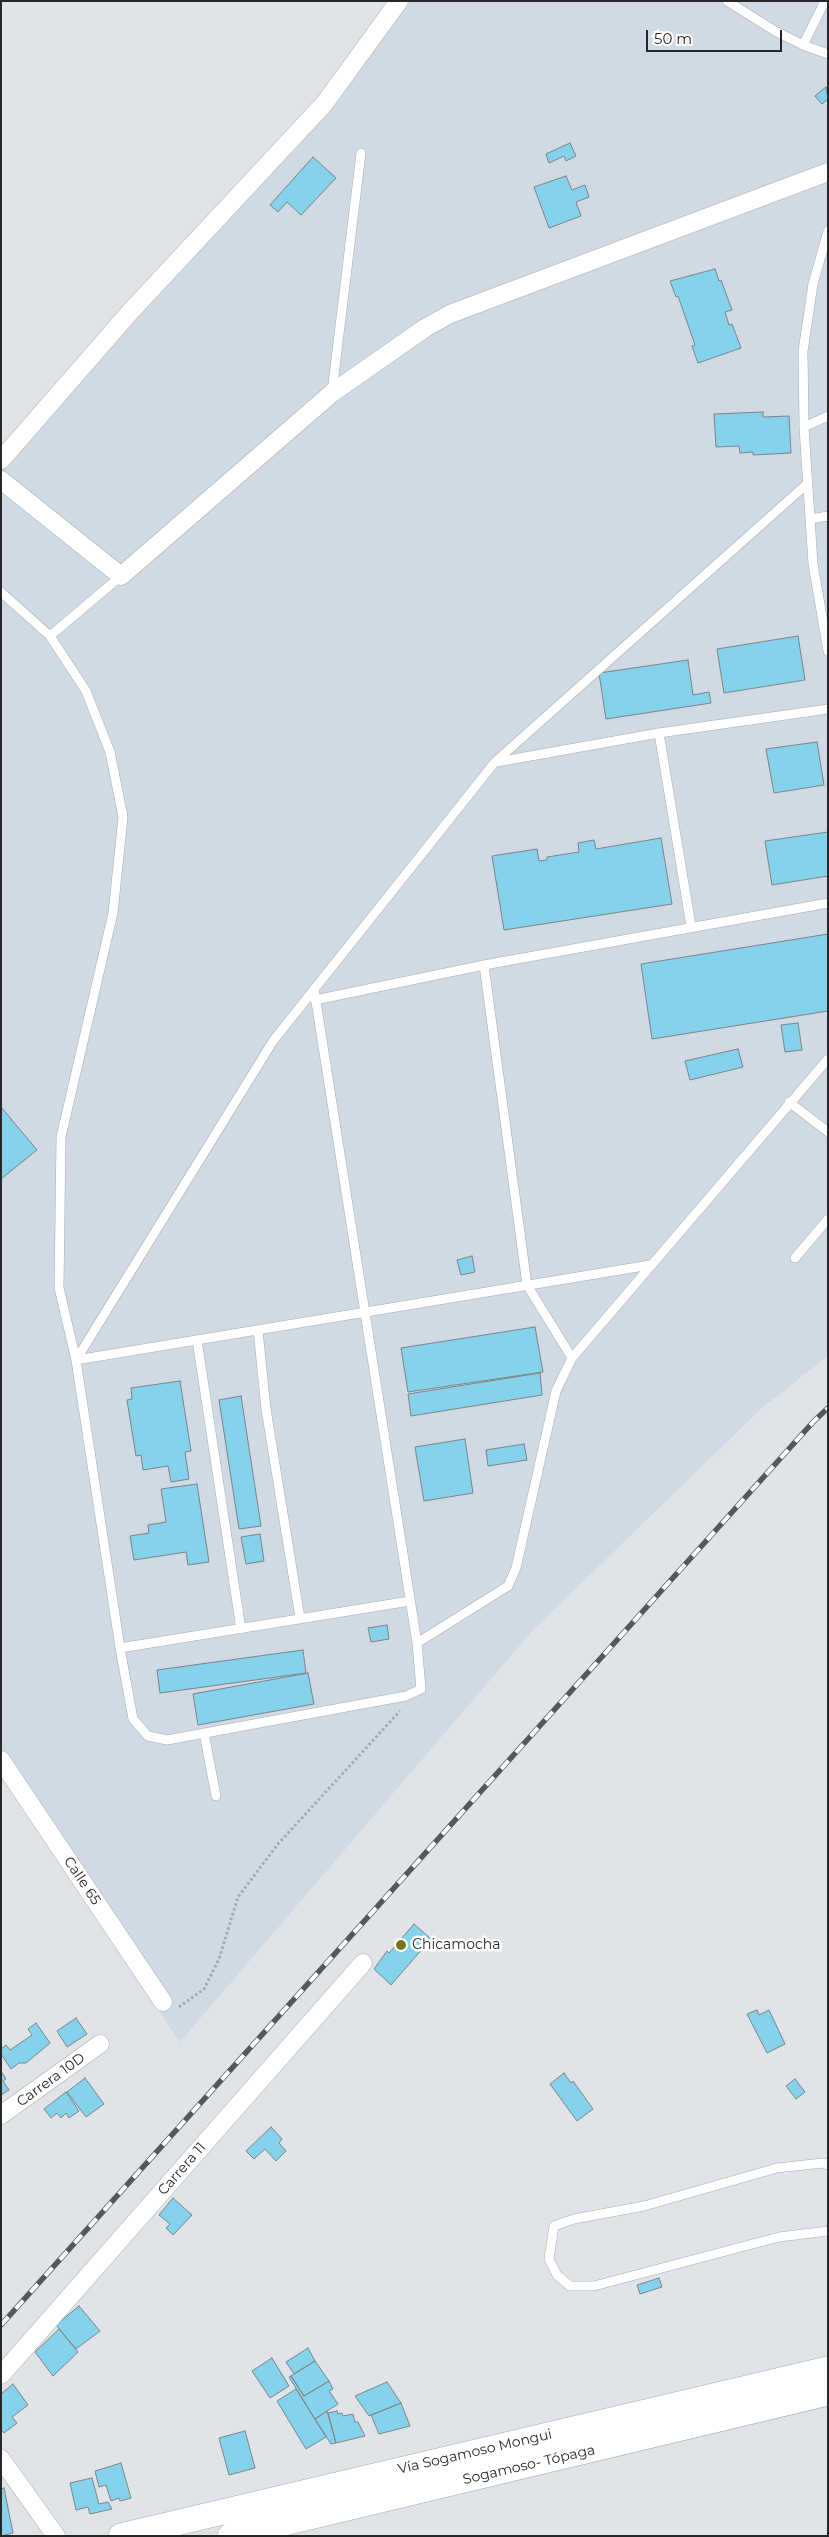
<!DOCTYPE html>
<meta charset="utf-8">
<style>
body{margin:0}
#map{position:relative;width:829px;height:2537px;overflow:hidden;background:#e0e4e8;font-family:Montserrat,sans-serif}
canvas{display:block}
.frame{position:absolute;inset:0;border:2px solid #262729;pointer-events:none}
.scale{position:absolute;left:646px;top:30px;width:136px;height:22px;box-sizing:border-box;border:2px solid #262729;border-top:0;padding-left:6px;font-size:15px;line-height:18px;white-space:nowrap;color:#262729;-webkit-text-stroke:4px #fff;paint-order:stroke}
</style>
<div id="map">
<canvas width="829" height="2537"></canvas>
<div class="frame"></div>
<div class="scale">50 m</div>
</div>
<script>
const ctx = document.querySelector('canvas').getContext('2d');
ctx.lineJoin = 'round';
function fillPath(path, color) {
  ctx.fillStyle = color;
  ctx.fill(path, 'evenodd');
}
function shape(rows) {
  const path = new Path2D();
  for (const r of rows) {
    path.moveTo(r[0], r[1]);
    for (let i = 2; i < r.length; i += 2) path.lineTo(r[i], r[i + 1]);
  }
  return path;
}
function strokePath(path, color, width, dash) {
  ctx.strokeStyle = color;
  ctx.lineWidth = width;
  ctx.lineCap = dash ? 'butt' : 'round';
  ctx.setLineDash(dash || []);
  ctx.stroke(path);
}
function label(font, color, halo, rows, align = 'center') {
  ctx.font = font + ' Montserrat,sans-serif';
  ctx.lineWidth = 5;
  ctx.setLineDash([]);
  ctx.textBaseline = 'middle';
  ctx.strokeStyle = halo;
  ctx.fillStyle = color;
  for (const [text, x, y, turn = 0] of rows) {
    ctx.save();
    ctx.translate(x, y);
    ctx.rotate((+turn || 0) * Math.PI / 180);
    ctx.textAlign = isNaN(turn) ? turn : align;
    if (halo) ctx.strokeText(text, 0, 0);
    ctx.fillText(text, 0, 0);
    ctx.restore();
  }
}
const built = shape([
 [395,1,828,1,828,1356,763,1407,533,1630,180,2042,1,1777,1,465,318,108]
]);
const building = shape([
 [826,87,828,99,822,104,815,96,826,87],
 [570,143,576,156,566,161,564,156,549,163,546,154,570,143],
 [313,157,336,178,301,215,287,202,278,212,270,205,313,157],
 [566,176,572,190,585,185,589,197,576,202,581,216,549,228,534,187,566,176],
 [715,269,719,281,721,280,732,310,725,312,729,325,732,324,741,348,698,363,692,346,695,345,678,296,676,297,670,281,715,269],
 [763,412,763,417,789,416,791,453,753,455,753,452,740,453,739,446,716,447,714,414,763,412],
 [798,636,805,680,724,693,717,649,798,636],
 [688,660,693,695,709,692,711,703,606,719,599,673,688,660],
 [817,742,824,785,774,793,766,749,817,742],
 [828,832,828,876,772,885,765,841,828,832],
 [661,838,672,904,504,930,492,856,537,849,539,861,547,860,547,857,579,852,578,843,594,840,596,849,661,838],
 [828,934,828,1011,652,1039,641,964,828,934],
 [798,1023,802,1050,785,1052,781,1025,798,1023],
 [738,1049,743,1067,690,1080,685,1061,738,1049],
 [1,1107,37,1150,1,1179,1,1107],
 [472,1256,475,1272,461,1275,457,1260,472,1256],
 [535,1327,543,1372,408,1392,401,1348,535,1327],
 [540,1373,542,1395,411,1416,408,1394,540,1373],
 [180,1381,191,1451,185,1452,189,1479,171,1482,168,1466,143,1470,141,1455,136,1456,127,1400,132,1399,131,1388,180,1381],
 [241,1396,261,1526,239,1529,219,1400,241,1396],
 [465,1439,473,1493,424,1501,415,1447,465,1439],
 [524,1444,527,1460,488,1466,486,1450,524,1444],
 [197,1484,209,1562,188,1565,186,1552,134,1560,130,1536,149,1533,148,1525,166,1522,161,1489,197,1484],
 [260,1534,264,1561,246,1564,241,1537,260,1534],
 [387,1625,389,1639,371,1642,368,1628,387,1625],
 [303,1650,306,1673,160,1693,157,1670,303,1650],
 [308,1673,314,1704,198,1725,193,1694,308,1673],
 [414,1924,431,1939,391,1985,374,1969,387,1951,389,1953,414,1924],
 [757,2010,759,2015,769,2010,785,2044,767,2053,747,2014,757,2010],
 [76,2018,87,2034,67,2047,57,2031,76,2018],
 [36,2023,50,2043,26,2063,19,2063,11,2069,1,2054,1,2049,6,2045,10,2050,32,2035,28,2029,36,2023],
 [1,2071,6,2079,3,2081,9,2090,1,2095,1,2071],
 [564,2073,571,2083,573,2081,593,2109,577,2121,550,2084,564,2073],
 [85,2078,104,2104,86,2117,67,2092,85,2078],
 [795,2079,805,2092,796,2099,786,2086,795,2079],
 [66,2092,79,2111,69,2118,66,2113,61,2118,57,2113,51,2118,44,2109,66,2092],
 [271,2127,282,2139,279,2143,286,2151,276,2161,265,2149,254,2159,246,2151,271,2127],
 [173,2198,192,2215,173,2235,166,2228,170,2224,159,2215,173,2198],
 [659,2278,662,2287,640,2294,637,2285,659,2278],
 [79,2306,100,2331,76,2349,56,2325,79,2306],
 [59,2329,78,2352,53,2376,35,2352,59,2329],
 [308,2348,315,2361,294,2374,286,2362,308,2348],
 [272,2358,289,2386,270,2398,252,2371,272,2358],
 [315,2361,329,2381,304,2396,291,2376,315,2361],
 [291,2376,304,2396,329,2381,333,2389,329,2391,338,2404,315,2419,289,2377,291,2376],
 [387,2382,401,2403,369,2416,355,2396,387,2382],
 [13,2384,28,2405,12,2417,17,2423,4,2433,1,2429,1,2394,13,2384],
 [296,2389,326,2437,306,2449,277,2401,296,2389],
 [401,2403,410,2426,379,2434,371,2415,401,2403],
 [327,2411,336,2443,331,2444,315,2419,327,2411],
 [337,2411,338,2414,342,2413,343,2416,353,2414,355,2422,358,2422,365,2436,336,2443,328,2413,337,2411],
 [245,2431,255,2468,229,2475,219,2438,245,2431],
 [121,2463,131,2498,120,2501,119,2498,111,2501,106,2485,99,2487,95,2471,121,2463],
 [92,2478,99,2504,108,2502,112,2509,90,2514,88,2507,76,2510,70,2483,92,2478],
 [4,2488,13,2533,1,2536,1,2489,4,2488]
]);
const path = shape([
 [179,2007,204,1989,219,1959,238,1897,278,1844,400,1711]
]);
const service = shape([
 [727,1,775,31,803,45,828,54],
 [803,45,825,1],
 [828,231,813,284,803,351,804,427,813,564,828,651],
 [332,392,361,153],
 [804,427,828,416],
 [810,519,828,516],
 [1,592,50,636,86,691,110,752,123,817,113,913,61,1137,59,1288,76,1360,120,1648,133,1719,148,1736,167,1740,406,1696,421,1689,417,1643,314,989],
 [50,636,121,576],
 [659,733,691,926],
 [497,762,659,733,828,709],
 [484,965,527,1285,572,1358],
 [315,1000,484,965,828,903],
 [789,1102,828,1132],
 [795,1258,828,1219],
 [258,1330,266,1409,300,1618],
 [197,1340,241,1629],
 [76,1360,273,1041,495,762,808,483],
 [76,1360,650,1265],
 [417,1643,508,1586,516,1568,556,1391,572,1358,828,1059],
 [120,1648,410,1601],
 [204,1733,216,1796],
 [828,2165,823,2163,777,2168,644,2206,574,2219,554,2226,549,2259,557,2275,570,2286,594,2286,779,2237,828,2231]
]);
const minor = shape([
 [1,460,130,312,324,104,399,1],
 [1,480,121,576,332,393,425,328,450,314,828,172],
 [1,1760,163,2002],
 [1,2115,100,2044],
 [1,2375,363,1963],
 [1,2459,56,2536]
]);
const secondary = shape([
 [121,2536,828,2369],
 [230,2536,828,2393]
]);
const rail = shape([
 [1,2325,814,1421,828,1408]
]);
const markers = [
 [401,1945,6,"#74751b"]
];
const streetNames = [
 ["Calle 65",82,1881,56],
 ["Carrera 10D",51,2080,-36],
 ["Carrera 11",182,2169,-49],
 ["Vía Sogamoso Mongui",475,2452,-13],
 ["Sogamoso- Tópaga",529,2465,-13]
];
const poiNames = [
 ["Chicamocha",412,1945]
];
fillPath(built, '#d0dae4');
fillPath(building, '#84d2eb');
strokePath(building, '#7e8385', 1);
strokePath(service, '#a8acb0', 10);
strokePath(minor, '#a8acb0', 19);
strokePath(secondary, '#a8acb0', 26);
strokePath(path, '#a5a8ab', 3, [2.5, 2.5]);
strokePath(service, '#fff', 9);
strokePath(minor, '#fff', 18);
strokePath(secondary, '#fff', 25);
strokePath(rail, '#56575a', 5.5);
strokePath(rail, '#fff', 4, [11]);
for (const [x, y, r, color] of markers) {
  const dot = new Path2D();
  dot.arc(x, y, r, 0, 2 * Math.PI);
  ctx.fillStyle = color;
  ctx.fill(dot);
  strokePath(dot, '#fff', 2);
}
label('14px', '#262729', '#fff', streetNames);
label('14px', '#262729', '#fff', poiNames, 'left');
</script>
